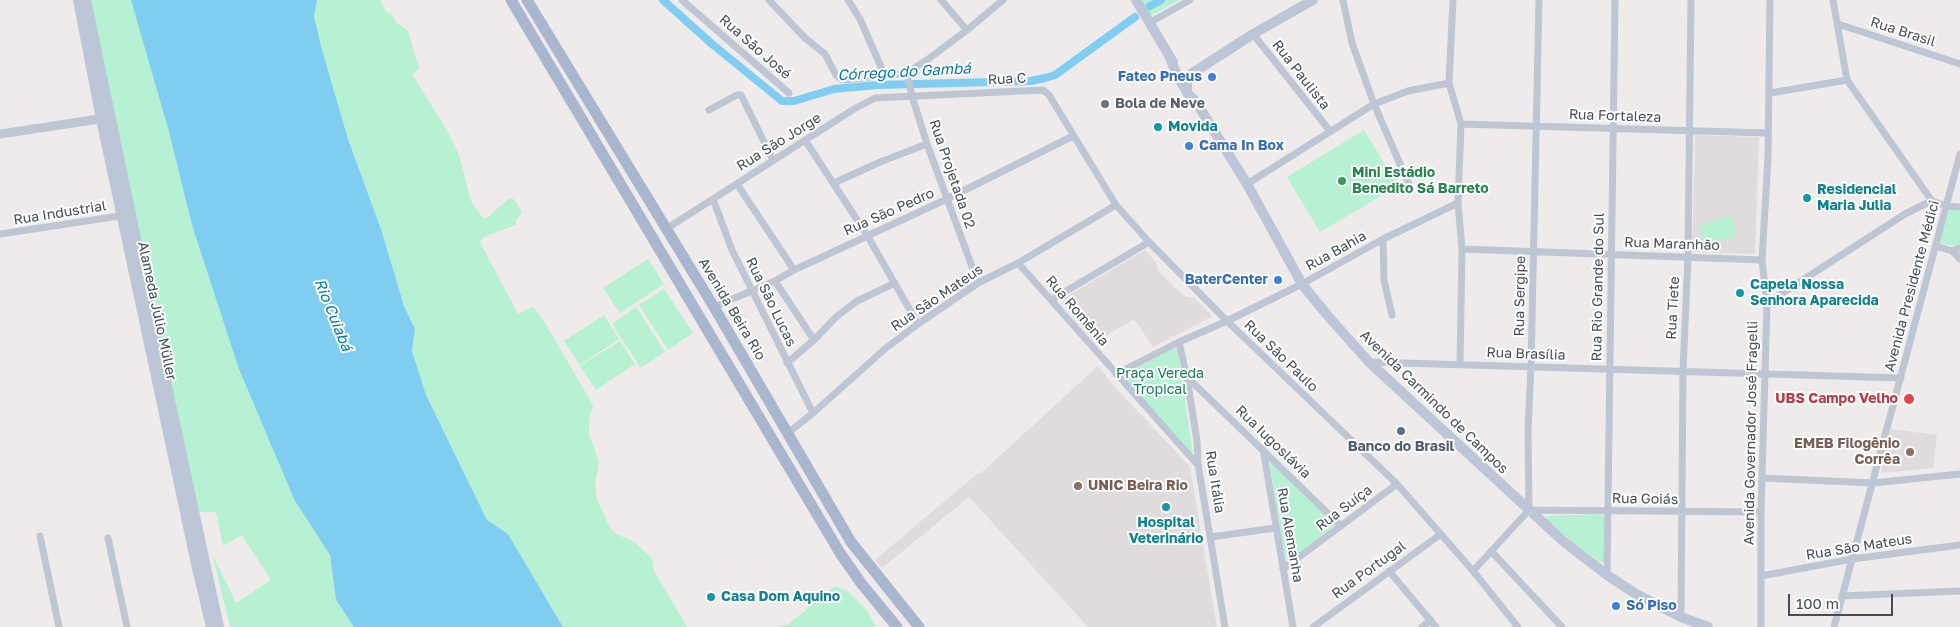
<!DOCTYPE html>
<meta charset="utf-8">
<style>
body{margin:0}
#map{position:relative;width:1960px;height:627px;overflow:hidden;background:#efebeb;font-family:"Golos Text",sans-serif}
canvas{display:block}
.scale{position:absolute;left:1788px;top:594px;width:105px;height:22px;box-sizing:border-box;border:2px solid #434d5a;border-top:0;padding-left:6px;font-size:15px;line-height:18px;white-space:nowrap;color:#434d5a;-webkit-text-stroke:4px #fff;paint-order:stroke}
</style>
<div id="map">
<canvas width="1960" height="627"></canvas>
<div class="scale">100 m</div>
</div>
<script>
const ctx = document.querySelector('canvas').getContext('2d');
ctx.lineJoin = 'round';
function fillPath(path, color) {
  ctx.fillStyle = color;
  ctx.fill(path, 'evenodd');
}
function shape(rows) {
  const path = new Path2D();
  for (const r of rows) {
    path.moveTo(r[0], r[1]);
    for (let i = 2; i < r.length; i += 2) path.lineTo(r[i], r[i + 1]);
  }
  return path;
}
function strokePath(path, color, width, dash) {
  ctx.strokeStyle = color;
  ctx.lineWidth = width;
  ctx.lineCap = dash ? 'butt' : 'round';
  ctx.setLineDash(dash || []);
  ctx.stroke(path);
}
function label(font, color, halo, rows, align = 'center') {
  ctx.font = font + ' "Golos Text",sans-serif';
  ctx.lineWidth = 4;
  ctx.setLineDash([]);
  ctx.textBaseline = 'middle';
  ctx.strokeStyle = halo;
  ctx.fillStyle = color;
  for (const [text, x, y, turn = 0] of rows) {
    ctx.save();
    ctx.translate(x, y);
    ctx.rotate((+turn || 0) * Math.PI / 180);
    ctx.textAlign = isNaN(turn) ? turn : align;
    if (halo) ctx.strokeText(text, 0, 0);
    ctx.fillText(text, 0, 0);
    ctx.restore();
  }
}
const education = shape([
 [1695,135,1759,137,1755,254,1692,252],
 [1145,250,1156,262,1158,271,1184,296,1194,298,1211,314,1211,317,1153,347,1134,319,1095,342,1059,301],
 [1098,366,1116,388,1190,467,1217,627,1088,627,969,497,882,568,875,560,978,473,980,474],
 [1891,429,1937,435,1933,468,1881,473]
]);
const green = shape([
 [89,0,131,0,169,132,192,225,295,501,330,555,336,600,354,627,230,627,212,553,236,603,271,580,242,535,223,546,216,512,198,512],
 [317,0,380,0,386,12,391,13,396,22,408,31,419,69,412,74,445,127,459,155,471,201,481,216,486,219,508,199,512,198,516,202,522,213,516,219,516,225,484,237,480,242,518,314,533,307,542,318,593,405,589,419,589,434,599,462,595,484,597,499,610,528,615,533,635,543,652,558,654,571,687,627,563,627,508,534,487,520,426,395,412,351,415,329,404,306,382,232,348,139,321,46,314,16],
 [1140,0,1179,0,1149,17],
 [1364,130,1398,186,1320,232,1287,177],
 [1952,208,1960,211,1960,255,1955,246,1939,243,1949,211],
 [1732,216,1737,236,1704,245,1699,224],
 [648,259,664,284,620,313,603,288],
 [664,289,693,333,668,350,639,305],
 [636,307,665,352,641,368,612,324],
 [604,315,619,339,580,365,564,341],
 [620,341,635,364,596,390,580,366],
 [1173,349,1177,349,1178,353,1193,455,1124,378,1126,373],
 [1271,462,1334,522,1334,526,1289,561,1284,556,1270,464],
 [1600,514,1605,518,1604,562,1600,562,1575,544,1546,519,1547,516],
 [835,586,850,593,867,611,876,627,777,627,789,624]
]);
const water = shape([
 [131,0,317,0,314,16,321,46,348,139,382,232,404,306,415,329,412,351,426,395,487,520,508,534,563,627,354,627,336,600,330,555,295,501,239,369,192,225,169,132]
]);
const canal = shape([
 [663,0,712,44,782,101,794,101,834,89,877,85,1031,81,1045,78,1055,75,1135,17],
 [1150,6,1161,0]
]);
const minor = shape([
 [682,0,789,93],
 [769,0,805,38,825,54,836,75,841,79,845,80,907,73,927,60,967,30,1003,0],
 [848,0,860,19,885,76],
 [941,0,967,30],
 [1343,0,1352,43,1374,104,1410,187],
 [1453,0,1449,83,1461,124,1458,203,1462,249,1460,364],
 [1833,0,1847,80,1932,201],
 [1149,23,1190,0],
 [1838,24,1960,64],
 [1253,34,1330,131],
 [907,73,912,96,927,144,978,283],
 [1770,93,1847,80],
 [709,110,737,95,741,95,773,160],
 [1461,124,1768,133],
 [805,140,867,235,918,324],
 [834,183,880,162,927,144],
 [737,184,794,270],
 [1247,184,1374,104,1408,91,1449,83],
 [713,199,732,250,813,413],
 [666,229,854,109,875,98,1043,90,1049,95,1116,205,1149,242,1227,321,1397,484,1473,571,1518,627],
 [0,234,126,215],
 [1383,239,1384,280,1392,315],
 [1936,246,1952,251],
 [1960,248,1952,251,1960,259],
 [1462,249,1762,260],
 [1018,263,1197,464],
 [775,281,814,340],
 [1051,300,1149,242],
 [1767,303,1905,214,1921,206,1932,201,1946,206,1960,207],
 [714,307,775,281,794,270,947,199,1073,136],
 [1179,342,1187,378,1197,441,1198,464,1225,627],
 [1369,362,1901,378],
 [787,363,814,340,836,317,857,301,895,283],
 [1116,374,1179,342,1227,321,1302,284,1383,239,1458,203],
 [1188,378,1341,526],
 [788,433,813,413,886,348,918,324,978,283,1018,263,1116,205],
 [1263,448,1293,627],
 [1762,478,1873,483,1960,474],
 [1529,510,1761,512],
 [40,536,59,627],
 [1211,537,1275,528],
 [108,538,127,627],
 [1491,551,1562,627],
 [1283,569,1397,484],
 [1389,571,1436,627],
 [1473,571,1529,510,1528,430,1531,367,1539,0],
 [1607,575,1615,0],
 [1761,576,1852,559,1960,545],
 [1842,596,1960,591],
 [1681,617,1683,371,1688,257,1691,0],
 [1313,627,1441,534],
 [1422,627,1431,620],
 [1761,627,1761,512,1767,303,1762,260,1768,157,1770,0],
 [1834,627,1960,154]
]);
const tertiary = shape([
 [0,134,106,118]
]);
const secondary = shape([
 [78,0,101,119,196,564,211,627],
 [86,0,167,386,219,627],
 [1136,0,1173,62],
 [1170,58,1177,75,1188,94,1196,102,1247,184,1302,284,1328,316,1369,362,1563,541,1607,575,1636,594,1681,617,1708,627],
 [1187,91,1187,83,1191,74,1253,34,1313,0]
]);
const primary = shape([
 [511,0,840,553,861,583,897,627],
 [527,0,714,307,851,542,919,627]
]);
const markers = [
 [1212,77,5,"#3f7fe0"],
 [1105,104,5,"#6b7280"],
 [1158,127,5,"#0f9aa8"],
 [1189,146,5,"#3f7fe0"],
 [1342,181,5,"#2e9e5b"],
 [1807,198,5,"#0f9aa8"],
 [1278,280,5,"#3f7fe0"],
 [1740,293,5,"#0f9aa8"],
 [1909,399,6,"#e0444e"],
 [1401,431,5,"#5c6f8a"],
 [1910,452,5,"#8d6e63"],
 [1078,486,5,"#8d6e63"],
 [1166,507,5,"#0f9aa8"],
 [711,597,5,"#0f9aa8"],
 [1616,606,5,"#3f7fe0"]
];
const streetNames = [
 ["Rua Brasil",1903,32,18],
 ["Rua São José",755,47,41],
 ["Rua Paulista",1301,75,52],
 ["Rua C",1007,79,-3],
 ["Rua Fortaleza",1615,116,2],
 ["Rua São Jorge",779,142,-32],
 ["Rua Projetada 02",952,174,71],
 ["Rua São Pedro",889,212,-24],
 ["Rua Industrial",60,213,-9],
 ["Rua Maranhão",1672,244,2],
 ["Rua Bahia",1336,251,-29],
 ["Avenida Presidente Médici",1912,286,-75],
 ["Rua Rio Grande do Sul",1598,287,-89],
 ["Rua Sergipe",1520,296,-89],
 ["Rua São Mateus",937,298,-34],
 ["Rua São Lucas",771,302,64],
 ["Rua Tiete",1673,308,-87],
 ["Avenida Beira Rio",732,309,59],
 ["Alameda Júlio Müller",157,311,78],
 ["Rua Romênia",1077,311,49],
 ["Rua Brasília",1526,354,2],
 ["Rua São Paulo",1281,356,44],
 ["Avenida Carmindo de Campos",1434,402,44],
 ["Avenida Governador José Fragelli",1751,433,-89],
 ["Rua Iugoslávia",1273,442,44],
 ["Rua Itália",1215,482,81],
 ["Rua Goiás",1645,499,1],
 ["Rua Suíça",1344,508,-37],
 ["Rua Alemanha",1290,535,80],
 ["Rua São Mateus",1859,547,-9],
 ["Rua Portugal",1369,570,-36]
];
const shopNames = [
 ["Fateo Pneus",1202,77],
 ["Cama In Box",1199,146,"left"],
 ["BaterCenter",1268,280],
 ["Só Piso",1626,606,"left"]
];
const worshipNames = [
 ["Bola de Neve",1115,104]
];
const cultureNames = [
 ["Movida",1168,127],
 ["Residencial",1817,190],
 ["Maria Julia",1817,206],
 ["Capela Nossa",1750,285],
 ["Senhora Aparecida",1750,301],
 ["Hospital",1166,523,"center"],
 ["Veterinário",1166,539,"center"],
 ["Casa Dom Aquino",721,597]
];
const leisureNames = [
 ["Mini Estádio",1352,173],
 ["Benedito Sá Barreto",1352,189]
];
const parkNames = [
 ["Praça Vereda",1160,374],
 ["Tropical",1160,390]
];
const healthNames = [
 ["UBS Campo Velho",1898,399]
];
const educationNames = [
 ["EMEB Filogênio",1900,444],
 ["Corrêa",1900,460],
 ["UNIC Beira Rio",1088,486,"left"]
];
const serviceNames = [
 ["Banco do Brasil",1401,447]
];
const waterNames = [
 ["Córrego do Gambá",904,72,-3],
 ["Rio Cuiabá",333,315,68]
];
fillPath(education, '#e0dcdd');
fillPath(green, '#b5f1d2');
fillPath(water, '#7fcef1');
strokePath(canal, '#7fcef1', 8);
strokePath(minor, '#bdc6d2', 7);
strokePath(tertiary, '#bdc6d2', 9);
strokePath(secondary, '#bcc6d7', 10);
strokePath(primary, '#a8b7cd', 11);
for (const [x, y, r, color] of markers) {
  const dot = new Path2D();
  dot.arc(x, y, r, 0, 2 * Math.PI);
  ctx.fillStyle = color;
  ctx.fill(dot);
  strokePath(dot, '#fff', 2);
}
label('14px', '#434d5a', '#fff', streetNames);
label('bold 14px', '#366cbe', '#fff', shopNames, 'right');
label('bold 14px', '#5b616d', '#fff', worshipNames, 'left');
label('bold 14px', '#0d838f', '#fff', cultureNames, 'left');
label('bold 14px', '#27864d', '#fff', leisureNames, 'left');
label('14px', '#107f52', '#fff', parkNames);
label('bold 14px', '#be3a42', '#fff', healthNames, 'right');
label('bold 14px', '#785e54', '#fff', educationNames, 'right');
label('bold 14px', '#4e5e75', '#fff', serviceNames);
label('italic 15px', '#0378ad', '#fff', waterNames);
</script>
